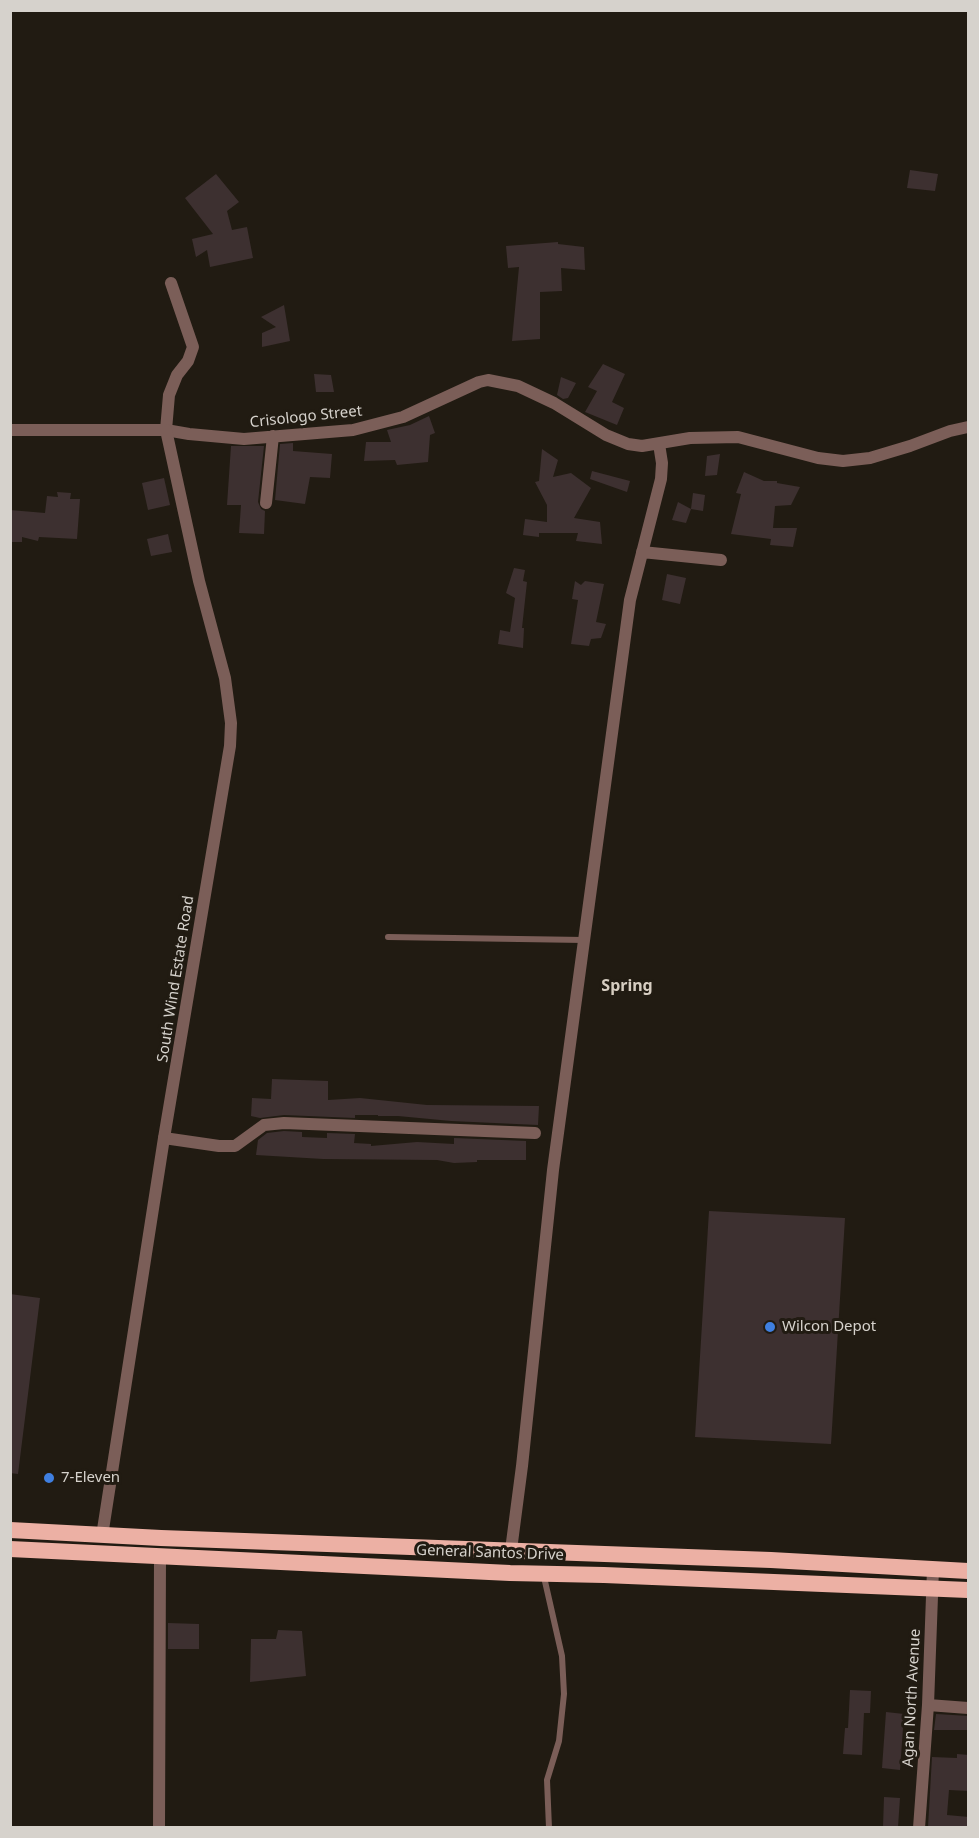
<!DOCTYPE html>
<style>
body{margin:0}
#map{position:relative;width:979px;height:1838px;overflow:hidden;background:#211b12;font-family:"Noto Sans",sans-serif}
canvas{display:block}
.frame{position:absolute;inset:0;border:12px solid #d6d2cc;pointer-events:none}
</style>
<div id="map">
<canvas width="979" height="1838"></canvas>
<div class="frame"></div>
</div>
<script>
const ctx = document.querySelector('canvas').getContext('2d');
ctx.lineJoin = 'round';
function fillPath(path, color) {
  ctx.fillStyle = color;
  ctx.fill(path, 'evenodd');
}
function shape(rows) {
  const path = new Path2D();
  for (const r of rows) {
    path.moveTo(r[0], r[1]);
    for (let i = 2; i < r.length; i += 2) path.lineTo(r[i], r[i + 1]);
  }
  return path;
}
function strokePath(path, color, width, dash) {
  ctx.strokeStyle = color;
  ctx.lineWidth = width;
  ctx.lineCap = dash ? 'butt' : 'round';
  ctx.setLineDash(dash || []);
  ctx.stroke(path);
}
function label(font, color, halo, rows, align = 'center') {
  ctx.font = font + ' "Noto Sans",sans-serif';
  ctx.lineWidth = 6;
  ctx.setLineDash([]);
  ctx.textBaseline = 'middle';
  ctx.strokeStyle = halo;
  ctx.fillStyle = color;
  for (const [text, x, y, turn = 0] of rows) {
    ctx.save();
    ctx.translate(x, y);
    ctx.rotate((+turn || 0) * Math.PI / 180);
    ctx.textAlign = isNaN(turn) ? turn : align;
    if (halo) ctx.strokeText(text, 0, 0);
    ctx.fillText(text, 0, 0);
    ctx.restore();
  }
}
const building = shape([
 [910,170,938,174,935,191,907,188],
 [216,174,239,202,227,211,232,230,247,227,253,258,210,267,207,250,196,257,192,239,213,234,185,198],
 [558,242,558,244,584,247,585,270,561,268,562,291,540,292,540,339,512,341,519,267,508,268,506,246],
 [284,305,290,341,262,347,262,333,276,327,261,317],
 [603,364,625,374,612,402,624,408,617,425,585,412,597,391,588,387],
 [314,374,331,375,334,392,316,392],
 [561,377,576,383,568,398,563,399,557,395],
 [429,416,435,433,430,435,428,462,397,465,395,460,364,461,366,442,391,442,387,430,410,425],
 [293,443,293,451,332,454,330,478,310,477,305,504,275,500,280,444],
 [231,446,264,446,258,502,261,509,265,511,264,534,239,533,241,505,227,505],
 [542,449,558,460,553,477,571,473,591,488,574,518,600,522,602,544,576,541,578,533,539,533,539,537,523,535,525,519,547,522,547,505,535,482,539,481],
 [720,454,717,475,705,476,707,456],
 [592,471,630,481,627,492,590,479],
 [744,472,764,481,777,481,777,483,800,487,791,505,775,506,773,528,797,528,793,547,770,545,771,539,731,534,741,494,736,493],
 [164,478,170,505,148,510,142,483],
 [57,492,71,493,70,499,80,499,77,539,39,537,38,541,22,537,22,542,10,542,10,510,45,513,47,496,58,497],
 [693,493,705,495,703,511,691,509],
 [678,502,691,509,686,523,672,520],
 [168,534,172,552,151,556,147,539],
 [514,568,525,570,523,581,527,582,522,628,524,628,523,648,498,644,500,630,510,632,515,598,506,593],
 [667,574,686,578,680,604,662,600],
 [575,581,581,585,585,581,604,584,596,622,606,624,601,638,591,639,589,646,571,644,578,600,572,599],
 [272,1079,328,1081,328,1100,360,1098,427,1105,539,1106,538,1125,451,1121,398,1116,378,1116,378,1115,355,1115,355,1118,284,1115,260,1118,251,1116,252,1098,271,1099],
 [284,1131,302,1132,302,1137,327,1138,327,1133,355,1134,354,1143,371,1144,371,1146,417,1142,454,1144,454,1138,526,1141,526,1160,477,1160,477,1162,454,1163,437,1160,323,1159,256,1155,258,1140,267,1133],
 [709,1211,845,1218,831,1444,695,1437],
 [10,1294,40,1298,18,1474,10,1473],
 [168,1623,199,1624,199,1649,168,1649],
 [278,1630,302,1631,306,1676,250,1682,251,1639,276,1639],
 [850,1690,871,1691,870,1713,864,1713,862,1755,843,1754,845,1728,848,1728],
 [886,1712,904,1714,900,1770,882,1768],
 [936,1714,969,1716,969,1730,934,1730],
 [957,1754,969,1755,969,1791,949,1790,947,1815,969,1817,969,1827,928,1827,932,1757,957,1758],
 [884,1797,900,1798,898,1827,883,1827]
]);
const service = shape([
 [388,937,584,940],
 [544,1577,562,1656,564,1694,559,1741,547,1780,549,1828]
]);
const minor = shape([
 [171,283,193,347,188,361,177,375,169,395,166,430,189,434,244,439,353,430,403,417,479,382,488,380,518,386,554,403,606,435,628,444,642,446,690,438,738,437,818,458,843,461,870,458,910,446,950,431,968,427],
 [266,503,273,436],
 [642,552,721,560],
 [164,1138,219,1146,235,1146,264,1125,284,1123,535,1133],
 [511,1550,522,1466,553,1170,630,600,661,479,662,463,659,444],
 [928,1705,968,1708],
 [159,1828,160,1557],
 [919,1828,928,1705,933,1569]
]);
const tertiary = shape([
 [10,430,166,430,199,581,225,678,231,723,230,746,164,1138,102,1536]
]);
const trunk = shape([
 [10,1530,161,1538,771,1560,968,1571],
 [10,1549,510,1573,604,1575,968,1590]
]);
const markers = [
 [770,1327,6,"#3f7fe0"],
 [49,1478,6,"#3f7fe0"]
];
const streetNames = [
 ["Crisologo Street",306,417,-6],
 ["South Wind Estate Road",176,979,-81],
 ["General Santos Drive",490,1553,2],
 ["Agan North Avenue",912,1698,-87]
];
const poiNames = [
 ["Wilcon Depot",782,1327],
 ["7-Eleven",61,1478]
];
const neighbourhoodNames = [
 ["Spring",627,986]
];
fillPath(building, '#3d3030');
strokePath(service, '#7b5e58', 6);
strokePath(minor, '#7b5e58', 12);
strokePath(tertiary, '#7b5e58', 12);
strokePath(trunk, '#ecb0a4', 16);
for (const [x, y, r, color] of markers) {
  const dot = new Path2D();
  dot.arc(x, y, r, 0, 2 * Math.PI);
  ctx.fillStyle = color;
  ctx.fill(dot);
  strokePath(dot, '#211b12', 2);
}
label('15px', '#d6d2cc', '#211b12', streetNames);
label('15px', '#d6d2cc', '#211b12', poiNames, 'left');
label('bold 16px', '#d6cdc1', '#211b12', neighbourhoodNames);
</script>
